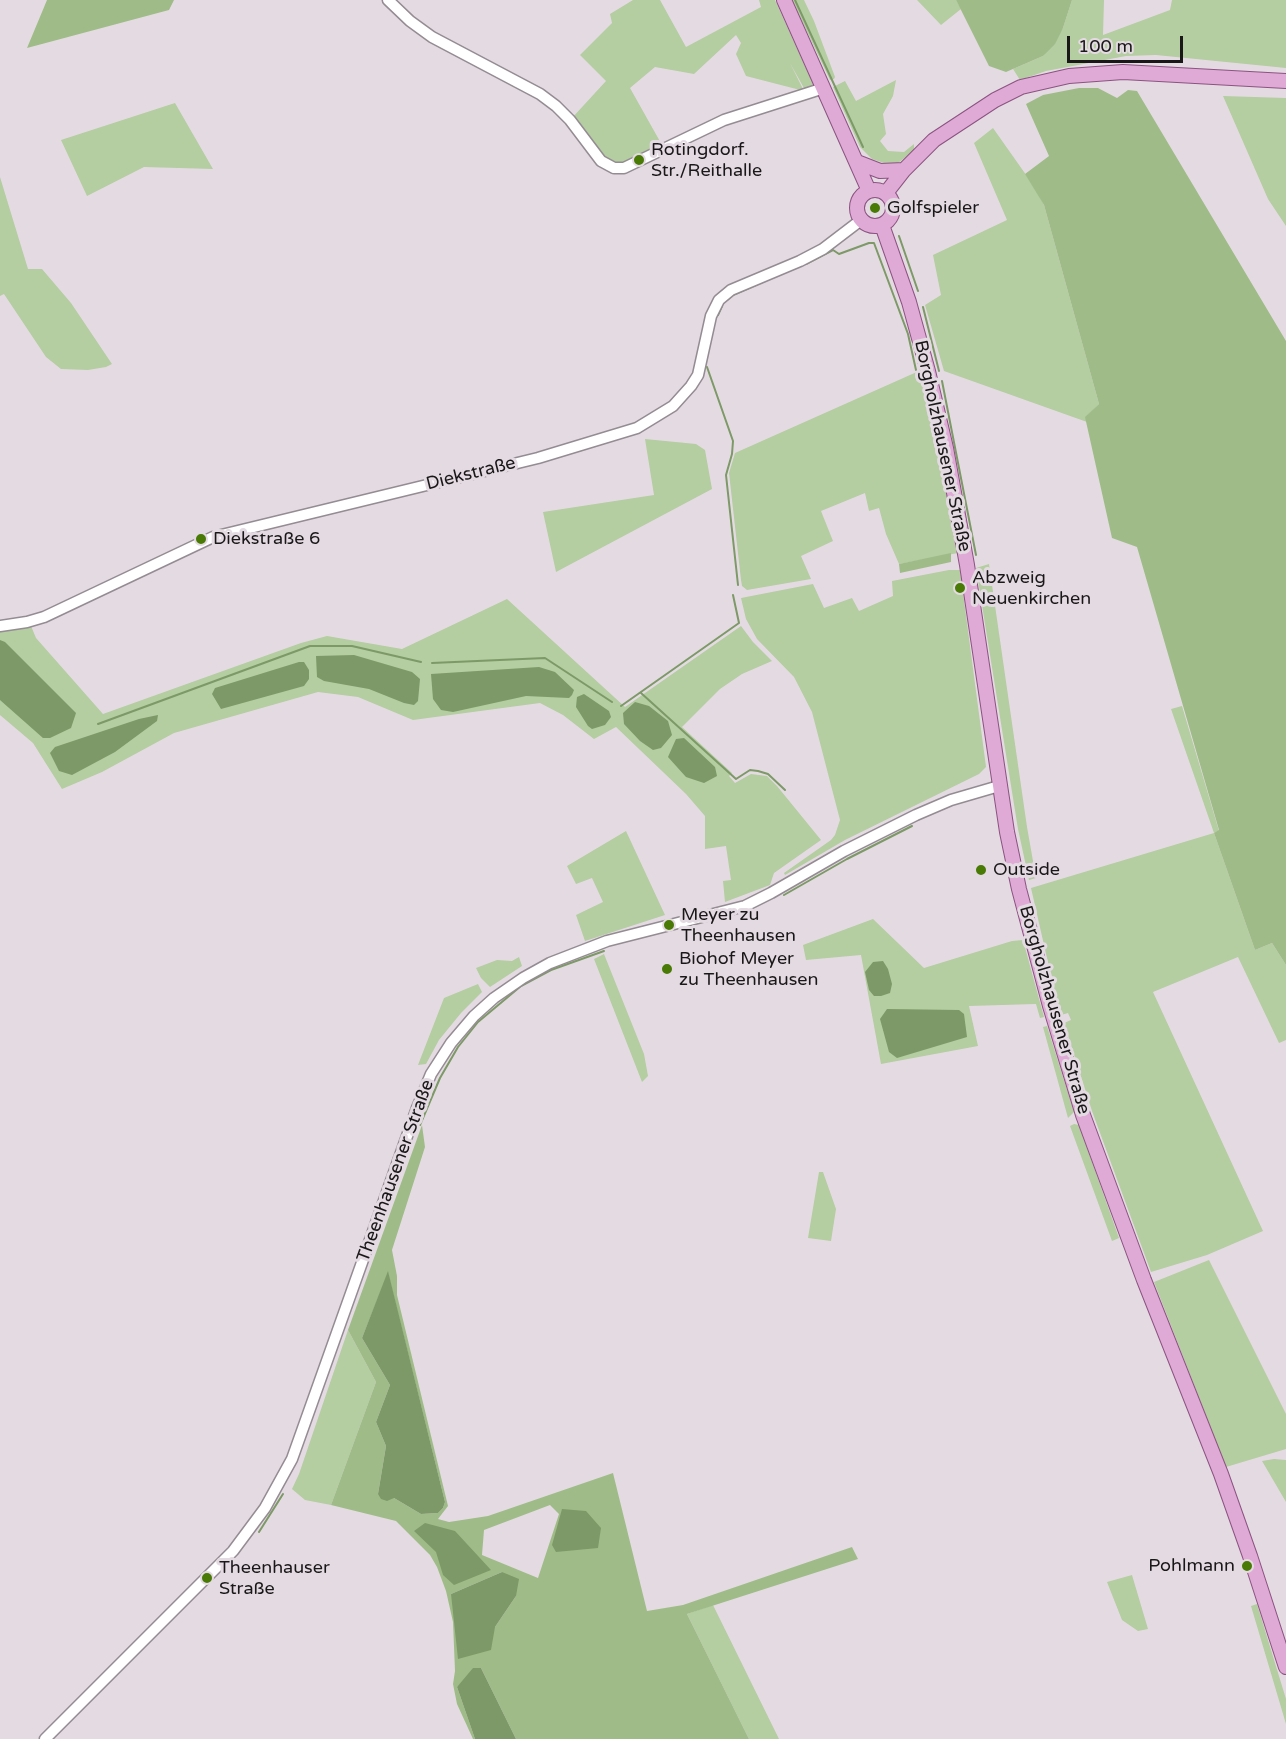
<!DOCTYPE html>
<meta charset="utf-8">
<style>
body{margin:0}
#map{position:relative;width:1286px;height:1739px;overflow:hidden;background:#e4dbe2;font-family:"Varela Round",sans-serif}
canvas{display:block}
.scale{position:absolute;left:1067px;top:36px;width:116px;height:27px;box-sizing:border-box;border:3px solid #1a1719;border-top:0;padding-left:8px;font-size:18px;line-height:21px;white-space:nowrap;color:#1a1719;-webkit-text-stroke:4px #e4dbe2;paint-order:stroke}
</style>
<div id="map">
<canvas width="1286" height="1739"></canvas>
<div class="scale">100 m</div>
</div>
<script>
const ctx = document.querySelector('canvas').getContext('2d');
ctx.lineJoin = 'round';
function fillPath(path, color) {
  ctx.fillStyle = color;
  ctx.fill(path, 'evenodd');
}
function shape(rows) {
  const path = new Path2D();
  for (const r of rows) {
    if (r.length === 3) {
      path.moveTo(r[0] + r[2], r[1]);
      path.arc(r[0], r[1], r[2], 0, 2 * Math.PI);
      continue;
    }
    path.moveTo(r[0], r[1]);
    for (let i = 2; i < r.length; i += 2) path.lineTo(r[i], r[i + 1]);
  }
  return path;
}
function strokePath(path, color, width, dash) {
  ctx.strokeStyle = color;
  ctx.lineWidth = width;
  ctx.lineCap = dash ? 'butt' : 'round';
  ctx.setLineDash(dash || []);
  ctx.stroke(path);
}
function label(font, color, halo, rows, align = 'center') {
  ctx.font = font + ' "Varela Round",sans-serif';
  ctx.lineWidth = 6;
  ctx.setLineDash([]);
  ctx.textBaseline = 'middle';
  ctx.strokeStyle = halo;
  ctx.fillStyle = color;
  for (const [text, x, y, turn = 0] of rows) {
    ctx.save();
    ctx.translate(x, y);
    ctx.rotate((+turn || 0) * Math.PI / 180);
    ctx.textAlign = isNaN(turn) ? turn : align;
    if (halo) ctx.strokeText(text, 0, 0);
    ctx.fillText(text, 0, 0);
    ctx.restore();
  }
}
const green = shape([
 [633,0,660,0,686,47,761,7,759,0,775,0,814,86,805,90,790,63,804,91,746,76,736,54,741,43,736,35,694,74,655,67,630,88,662,145,624,164,608,162,572,118,606,81,580,55,612,23,610,14],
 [792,0,804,0,814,21,835,77,834,79,830,80],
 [917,0,956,0,961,9,941,25],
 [1072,0,1104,0,1103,35,1170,10,1172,0,1286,0,1286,68,1156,55,1126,56,1046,71,1020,80,1013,69,1043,56,1063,28],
 [896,80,893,96,883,114,886,134,880,141,888,151,904,152,914,144,914,150,897,164,884,167,884,163,872,159,860,147,833,87,845,81,856,101],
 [1223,96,1286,98,1286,226,1268,199],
 [175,103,213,169,144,167,87,196,61,140],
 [993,128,1036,189,1044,205,1099,404,1086,417,1087,422,944,371,925,305,941,295,933,255,1007,220,974,143],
 [0,177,28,269,42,269,71,303,112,364,106,367,88,370,61,369,46,357,4,294,0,296],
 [919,371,941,465,958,553,899,564,886,534,879,508,869,511,865,493,821,511,833,541,801,556,811,579,747,590,742,586,741,580,729,473,735,453],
 [645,439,696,444,705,450,712,489,556,572,543,512,654,495],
 [989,564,1027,827,1036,878,1029,880,1018,829,976,568],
 [949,570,960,570,986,767,979,774,845,840,785,875,784,873,831,840,835,835,840,820,812,712,794,677,757,639,746,619,741,598,813,584,824,608,852,598,859,611,893,596,892,581],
 [507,599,625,707,741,626,753,642,772,661,742,674,720,689,682,727,732,773,729,776,735,783,751,774,767,776,777,786,821,840,774,873,770,885,725,902,723,881,731,880,726,846,705,849,705,816,686,794,616,727,594,739,563,715,540,703,413,720,358,697,318,692,174,733,102,772,62,789,33,743,0,715,0,631,31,626,36,638,103,714,301,643,327,636,402,649],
 [1182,706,1219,831,1214,833,1255,950,1272,943,1286,965,1286,1040,1279,1043,1238,957,1153,992,1263,1231,1207,1255,1151,1272,1092,1111,1064,1023,1071,1020,1068,1013,1061,1015,1057,1002,1031,888,1214,833,1171,709],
 [626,831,665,915,585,941,576,915,603,902,592,878,576,884,567,866],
 [873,919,924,968,1012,941,1023,940,1044,1017,1040,1018,1036,1004,969,1006,978,1046,881,1064,861,955,806,960,803,945],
 [604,954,644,1054,648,1076,642,1082,594,959],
 [519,957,522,966,490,987,481,978,476,968,497,960,512,961],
 [478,984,482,992,461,1013,439,1040,426,1064,418,1065,444,998],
 [1047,1026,1074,1112,1068,1118,1043,1027],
 [1074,1124,1079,1125,1119,1238,1112,1241,1070,1126],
 [819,1172,823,1172,836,1209,831,1241,808,1238],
 [1209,1260,1286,1414,1286,1449,1226,1467,1154,1282],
 [348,1330,376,1382,331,1505,305,1500,292,1489,299,1474],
 [1274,1459,1286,1460,1286,1502,1262,1461],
 [1132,1575,1148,1629,1138,1631,1122,1620,1107,1582],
 [1257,1604,1286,1699,1286,1724,1251,1606],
 [713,1605,779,1739,749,1739,687,1614]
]);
const forest = shape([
 [47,0,174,0,169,10,27,48],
 [956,0,1072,0,1063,28,1055,44,1043,56,1006,72,989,66],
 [1079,88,1098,88,1117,98,1128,90,1137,91,1286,341,1286,965,1272,943,1255,950,1214,833,1219,830,1137,547,1112,538,1085,417,1099,404,1044,205,1025,174,1049,156,1026,104,1043,95],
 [951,553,951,562,900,573,899,564],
 [422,1125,425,1147,392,1250,397,1276,397,1295,448,1506,438,1519,449,1522,488,1516,613,1473,647,1611,683,1605,852,1547,858,1559,687,1614,749,1739,516,1739,481,1668,457,1687,475,1739,473,1739,457,1704,453,1684,455,1671,453,1622,446,1591,437,1567,430,1555,396,1521,331,1505,376,1382,348,1330],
 [388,1273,445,1502,443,1508,438,1513,421,1514,394,1498,378,1494,386,1446,376,1422,390,1385,362,1338],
 [550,1505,559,1514,538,1578,482,1555,484,1530],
 [502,1572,516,1596,495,1627,451,1594]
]);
const water = shape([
 [0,640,5,642,76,713,71,728,50,738,43,738,0,700],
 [354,655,412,672,420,679,418,701,414,705,404,703,369,689,324,681,317,677,316,656],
 [299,662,304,662,309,670,309,679,304,686,221,709,212,694,215,688],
 [539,667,555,672,574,690,572,695,569,698,526,696,453,712,441,710,433,699,431,674],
 [584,694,609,711,611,717,605,725,592,729,588,726,576,707,577,697],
 [635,702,649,706,668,721,672,735,661,748,653,750,640,741,624,724,623,713],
 [158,715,157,721,115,752,72,775,59,771,50,753,55,747,139,719],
 [684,738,715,767,717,776,704,783,686,777,668,757,676,739],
 [883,961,888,969,892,984,890,993,881,996,874,996,869,990,865,972,873,962],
 [887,1009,959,1010,964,1014,967,1037,897,1058,889,1052,880,1019],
 [388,1271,445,1502,443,1508,438,1513,421,1514,394,1498,387,1501,381,1499,378,1494,386,1446,376,1422,390,1385,362,1338],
 [562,1509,586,1511,601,1528,598,1548,556,1552,552,1545],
 [425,1523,455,1531,491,1570,454,1585,443,1575,436,1552,414,1531],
 [502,1572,519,1579,516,1596,495,1627,491,1650,458,1659,451,1594],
 [473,1668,481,1668,516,1739,475,1739,457,1687]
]);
const stream = shape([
 [795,0,863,147],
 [899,236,918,291],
 [806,264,833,250,839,254,869,243,874,243,908,334,916,370],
 [727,300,733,295,765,281],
 [923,307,939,371],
 [718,315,722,306],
 [707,367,733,441,732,454,726,475,738,585],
 [942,381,976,555],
 [432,663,545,658,612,702],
 [641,693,736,779,750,770,758,771,768,774,785,790],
 [621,706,739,623,733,595],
 [98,724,310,646,352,646,421,662],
 [784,895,847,859,912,826],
 [420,1125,440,1078,458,1047,478,1022,521,986,551,970,604,951],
 [259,1532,283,1494]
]);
const minor = shape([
 [388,0,410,21,432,37,540,94,556,106,570,120,601,161,614,168,624,168,724,120,824,88],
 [0,626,27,622,44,617,213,537,538,458,637,428,673,406,691,386,698,375,711,316,719,300,731,290,800,261,823,249,861,220],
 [45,1739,233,1551,265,1508,292,1459,417,1108,431,1074,451,1043,474,1016,494,998,523,978,550,963,607,941,745,906,771,893,844,851,916,815,951,800,999,786]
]);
const major = shape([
 [784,0,869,191],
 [857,162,880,171,904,170],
 [875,208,18],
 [886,193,904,170,934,140,995,100,1021,87,1069,76,1123,72,1286,81],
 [882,225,909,302,928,371,946,448,967,565,1007,832,1019,889,1050,1006,1083,1115,1144,1280,1221,1474,1250,1556,1286,1667]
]);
const markers = [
 [639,160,6,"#497a05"],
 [875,208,6,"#497a05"],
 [201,539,6,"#497a05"],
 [960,588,6,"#497a05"],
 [981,870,6,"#497a05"],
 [669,925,6,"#497a05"],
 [667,969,6,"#497a05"],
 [1247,1566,6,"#497a05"],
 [207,1578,6,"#497a05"]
];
const poiNames = [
 ["Rotingdorf.",651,150],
 ["Str./Reithalle",651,171],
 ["Golfspieler",887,208],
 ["Diekstraße 6",213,539],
 ["Abzweig",972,578],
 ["Neuenkirchen",972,599],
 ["Outside",993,870],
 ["Meyer zu",681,915],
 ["Theenhausen",681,936],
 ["Biohof Meyer",679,959],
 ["zu Theenhausen",679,980],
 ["Pohlmann",1235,1566,"right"],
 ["Theenhauser",219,1568],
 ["Straße",219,1589]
];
const streetNames = [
 ["Borgholzhausener Straße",942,446,78],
 ["Diekstraße",471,474,-14],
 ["Borgholzhausener Straße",1054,1010,74],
 ["Theenhausener Straße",396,1171,-70]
];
fillPath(green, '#b4cda1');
fillPath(forest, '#9fbc88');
fillPath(water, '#7d9967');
strokePath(stream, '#7d9967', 2);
strokePath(minor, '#948c92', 13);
strokePath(major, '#8c5282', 16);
strokePath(minor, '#fff', 10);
strokePath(major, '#dfaad6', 14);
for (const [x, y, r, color] of markers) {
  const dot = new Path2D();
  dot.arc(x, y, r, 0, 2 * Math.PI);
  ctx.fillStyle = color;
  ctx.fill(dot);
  strokePath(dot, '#e4dbe2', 2);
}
label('18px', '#1a1719', '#e4dbe2', poiNames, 'left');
label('18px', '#1a1719', '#e4dbe2', streetNames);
</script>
